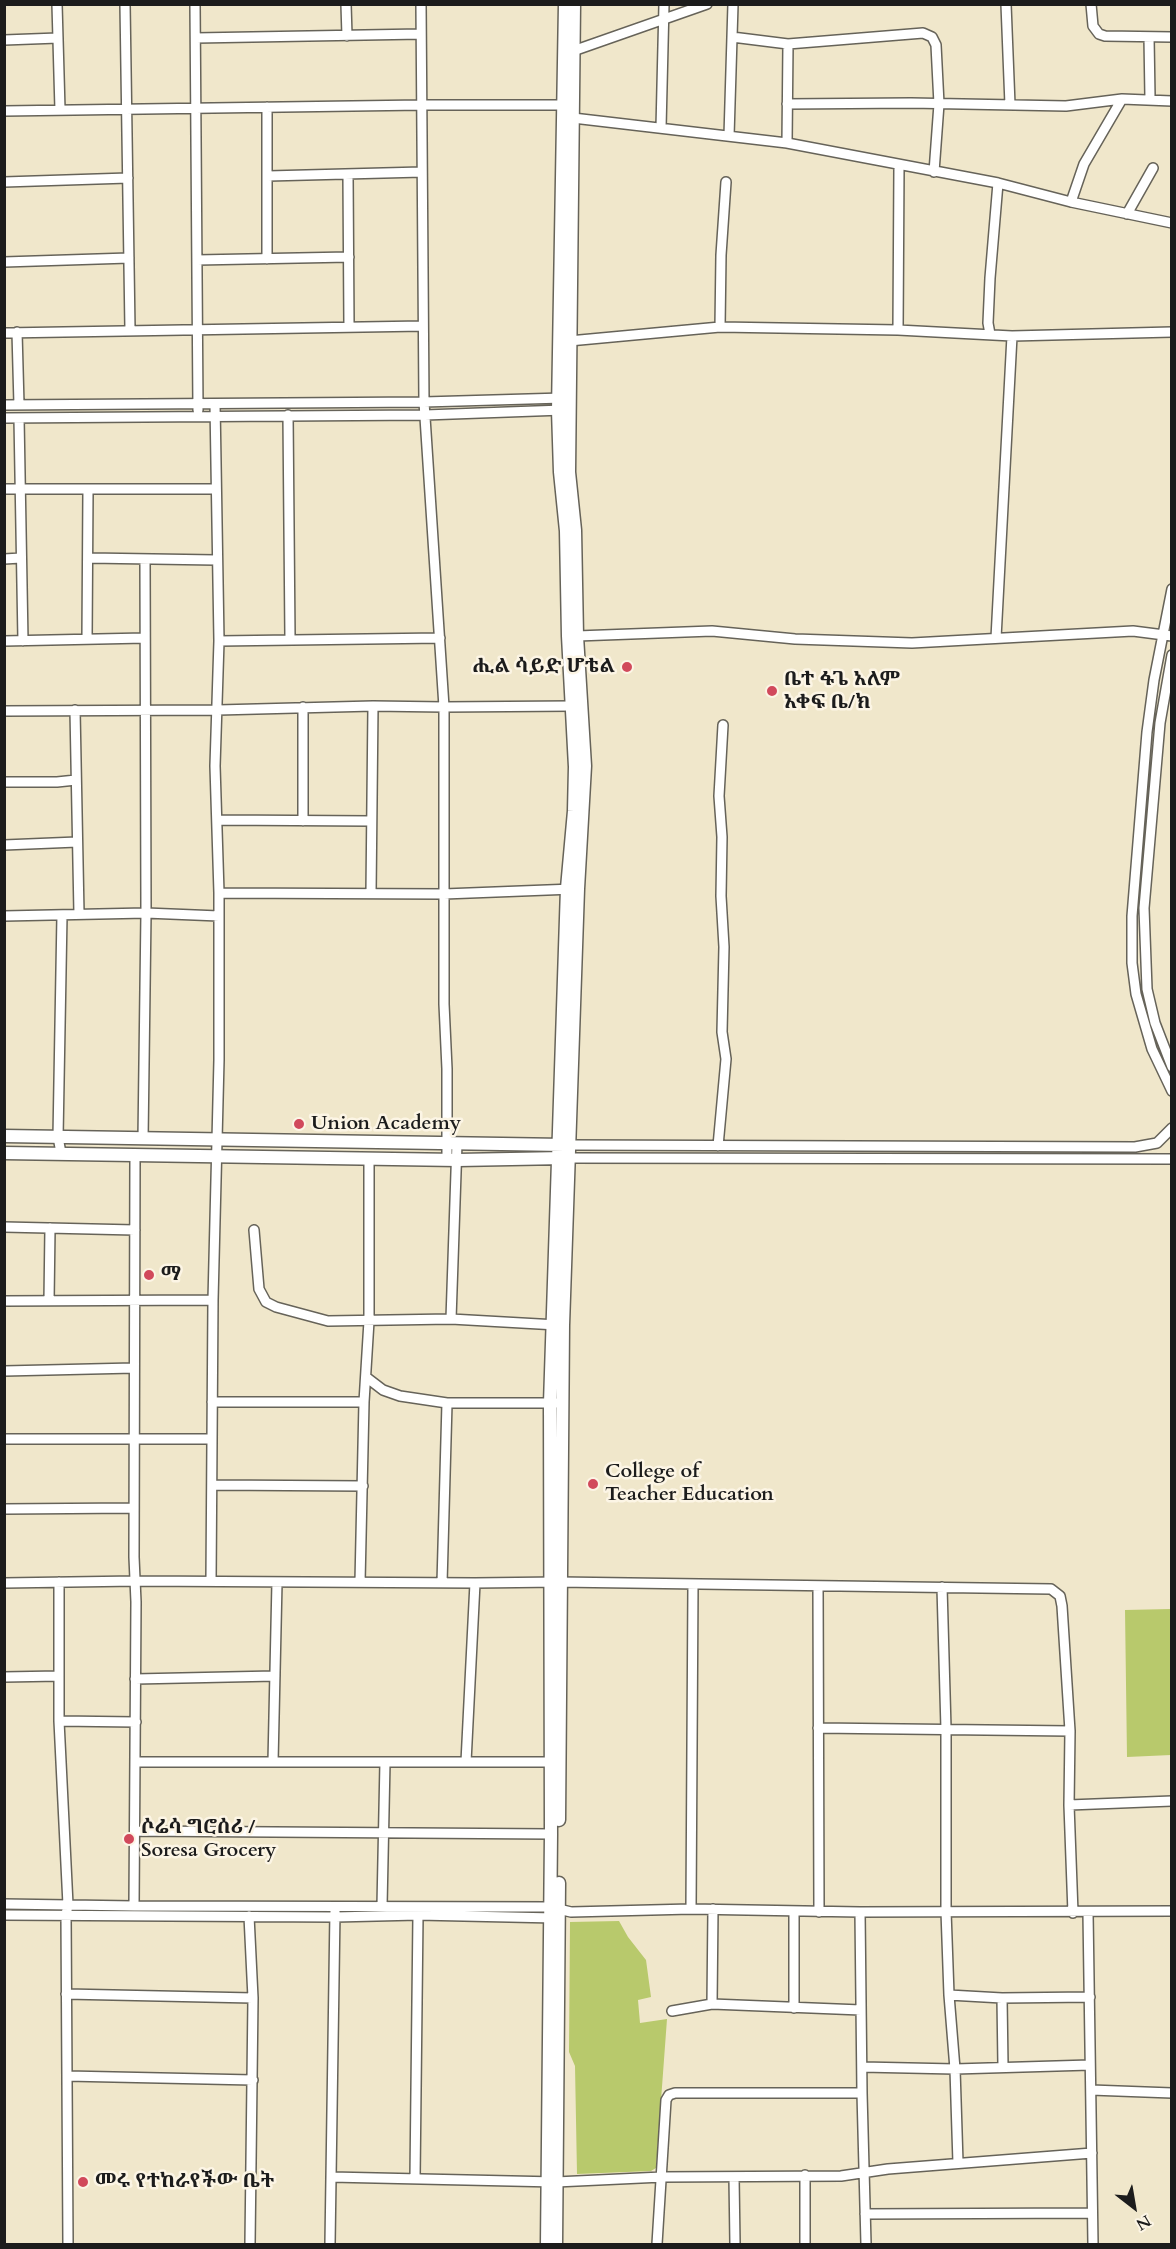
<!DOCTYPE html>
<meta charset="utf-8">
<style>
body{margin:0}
#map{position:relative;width:1176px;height:2249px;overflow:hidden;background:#f0e7cb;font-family:Cardo,serif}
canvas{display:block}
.frame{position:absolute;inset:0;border:6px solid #1c1c1c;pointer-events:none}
.north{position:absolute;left:1104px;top:2177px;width:60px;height:60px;-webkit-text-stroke:4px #fcf5e5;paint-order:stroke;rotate:149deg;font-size:16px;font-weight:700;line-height:24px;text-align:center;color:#1c1c1c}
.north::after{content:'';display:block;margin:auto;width:21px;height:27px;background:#1c1c1c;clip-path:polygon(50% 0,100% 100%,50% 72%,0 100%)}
</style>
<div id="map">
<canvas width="1176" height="2249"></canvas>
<div class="frame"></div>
<div class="north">N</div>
</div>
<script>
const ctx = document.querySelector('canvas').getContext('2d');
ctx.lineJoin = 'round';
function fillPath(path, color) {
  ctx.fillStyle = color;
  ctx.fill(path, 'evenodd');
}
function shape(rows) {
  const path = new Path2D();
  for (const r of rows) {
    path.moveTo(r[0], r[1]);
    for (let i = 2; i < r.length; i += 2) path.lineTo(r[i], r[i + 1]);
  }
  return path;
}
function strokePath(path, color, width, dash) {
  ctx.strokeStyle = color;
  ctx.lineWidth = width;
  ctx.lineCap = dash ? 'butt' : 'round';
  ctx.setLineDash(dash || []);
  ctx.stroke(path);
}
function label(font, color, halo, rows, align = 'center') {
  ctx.font = font + ' Cardo,"Noto Serif Ethiopic",serif';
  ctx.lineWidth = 5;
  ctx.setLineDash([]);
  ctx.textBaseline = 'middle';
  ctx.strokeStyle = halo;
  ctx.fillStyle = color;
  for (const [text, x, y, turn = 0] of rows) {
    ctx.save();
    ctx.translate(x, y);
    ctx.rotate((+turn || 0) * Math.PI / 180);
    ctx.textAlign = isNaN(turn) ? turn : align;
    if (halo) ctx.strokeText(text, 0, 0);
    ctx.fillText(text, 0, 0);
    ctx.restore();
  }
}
const green = shape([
 [1171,1609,1171,1755,1127,1757,1125,1610],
 [619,1921,628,1937,646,1960,651,1997,638,2000,640,2023,667,2019,656,2168,651,2171,577,2174,575,2066,569,2052,570,1922]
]);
const minor = shape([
 [57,4,60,110],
 [125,4,130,330],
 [195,4,198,410],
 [346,4,347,36],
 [421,4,424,402,444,707,444,1004,447,1069,447,1160],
 [1006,4,1010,105],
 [1091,4,1093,26,1099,34,1105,36,1172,37],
 [732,37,788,44,923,33,932,37,936,45,939,104,934,172],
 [1149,37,1150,98],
 [196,38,421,34],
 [4,40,58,38],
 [573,51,707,4],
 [787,104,911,103,1066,106,1122,99,1172,101],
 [267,107,267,259],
 [4,111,422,105,563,105],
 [573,118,787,143,998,183,1071,202,1172,223],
 [661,128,664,4],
 [729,136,733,4],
 [787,143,788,44],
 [348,175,349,327],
 [268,176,422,172],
 [4,182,128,178],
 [1071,202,1084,164,1122,99],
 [1127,214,1153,168],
 [197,260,349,257],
 [4,262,129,258],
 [720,327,721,255,726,182],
 [898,330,899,166],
 [17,332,19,405],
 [4,333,423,326],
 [990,334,988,323,990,278,998,183],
 [569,341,720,327,898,330,1012,336,1172,332],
 [4,405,424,402,563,398],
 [288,415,290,639],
 [4,418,425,415,563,410],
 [19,418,23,641],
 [4,489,215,489],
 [89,558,216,560],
 [4,559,21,558],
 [1172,589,1154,680,1147,732,1132,916,1132,963,1136,994,1152,1049,1172,1091],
 [577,636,712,631,795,639,912,643,1133,631,1172,636],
 [996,638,1012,336],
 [87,639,88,490],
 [4,641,145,638],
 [219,641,440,638],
 [1172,655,1160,723,1144,908,1147,989,1155,1023,1172,1067],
 [303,707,303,821],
 [75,710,79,914],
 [4,711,218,710,373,706,444,707,572,706],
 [4,782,57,782,76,780],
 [218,820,371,821],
 [4,845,77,842],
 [219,893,444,894,573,889],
 [371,893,373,706],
 [4,916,146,913,219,916],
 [143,1139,146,913,145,559],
 [570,1145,1135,1147,1157,1143,1172,1128],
 [718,1146,726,1059,722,1032,724,947,721,896,722,837,719,796,723,725],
 [61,1153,58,1137,62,915],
 [570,1158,1172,1159],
 [4,1227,135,1230],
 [254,1230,259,1289,266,1302,276,1307,328,1321,451,1319,557,1325],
 [4,1301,213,1300],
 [49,1301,50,1228],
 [451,1319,457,1143],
 [4,1371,134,1368],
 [366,1377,383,1390,400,1396,447,1403,556,1403],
 [212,1402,364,1402],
 [4,1439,212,1439],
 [212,1485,363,1486],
 [4,1509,134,1508],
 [211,1581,213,1300,219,1060,219,893,215,766,219,641,215,404],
 [59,1582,59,1721,68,1905,66,1915,68,2244],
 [360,1582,364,1402,369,1321,369,1159],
 [4,1583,136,1581,475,1583,559,1582,1051,1589,1060,1596,1062,1606,1070,1731,1069,1805,1073,1913],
 [442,1583,447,1403],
 [818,1586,819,1912],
 [942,1587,946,1729,946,1911,949,1995,955,2069,958,2163],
 [4,1677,59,1676],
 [135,1679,275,1676],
 [59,1721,136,1722],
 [818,1728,1070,1731],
 [136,1762,550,1762],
 [273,1762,277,1582],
 [466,1762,475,1583],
 [1069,1805,1172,1801],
 [135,1831,551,1834],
 [4,1904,134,1906,550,1907,571,1912,691,1909,860,1912,1172,1911],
 [134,1906,136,1602,134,1557,135,1155],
 [382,1906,385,1762],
 [691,1909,693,1584],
 [794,1911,794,2008],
 [860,1912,862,2093,866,2244],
 [1088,1913,1093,2244],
 [4,1915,335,1917,418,1915,555,1918],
 [249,1916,253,1998,250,2244],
 [66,1994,253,1998],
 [949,1995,1002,1998,1090,1997],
 [1002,1998,1003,2066],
 [712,2004,713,1909],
 [672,2011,712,2004,861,2010],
 [862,2067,955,2069,1090,2065],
 [67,2076,253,2080],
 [1091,2090,1172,2093],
 [805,2175,805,2244],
 [331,2177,556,2182,662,2177,841,2176,888,2169,1092,2153],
 [734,2177,735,2244],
 [415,2178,418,1915],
 [865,2214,1092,2213],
 [330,2244,335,1911],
 [657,2244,666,2100,669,2095,675,2093,862,2093]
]);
const major = shape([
 [4,1136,564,1145],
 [4,1153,458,1160,564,1158],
 [559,1820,563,1325,578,889,585,766,577,636,575,530,569,472,574,4],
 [547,2244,551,1834,550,1403,567,888,574,811,575,767,568,636,566,531,560,472,558,410,565,4],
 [556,2244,559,1883]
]);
const markers = [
 [627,667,6,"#d1495b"],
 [772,691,6,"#d1495b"],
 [299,1124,6,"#d1495b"],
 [149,1275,6,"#d1495b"],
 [593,1484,6,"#d1495b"],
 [129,1839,6,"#d1495b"],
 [83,2182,6,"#d1495b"]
];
const poiNames = [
 ["ሒል ሳይድ ሆቴል",615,667,"right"],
 ["ቤተ ፋጌ አለም",784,680],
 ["አቀፍ ቤ/ክ",784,703],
 ["Union Academy",311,1124],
 ["ማ",161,1275],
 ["College of",605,1472],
 ["Teacher Education",605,1495],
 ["ሶሬሳ ግሮሰሪ /",141,1828],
 ["Soresa Grocery",141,1851],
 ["መሩ የተከራየችው ቤት",95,2182]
];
fillPath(green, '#b8c96c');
strokePath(minor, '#666359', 12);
strokePath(major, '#666359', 15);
strokePath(minor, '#fff', 9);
strokePath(major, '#fff', 12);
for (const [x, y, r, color] of markers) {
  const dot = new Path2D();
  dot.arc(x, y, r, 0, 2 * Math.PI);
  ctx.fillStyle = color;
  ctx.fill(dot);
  strokePath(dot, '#fcf5e5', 2);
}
label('bold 20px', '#1c1c1c', '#fcf5e5', poiNames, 'left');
</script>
